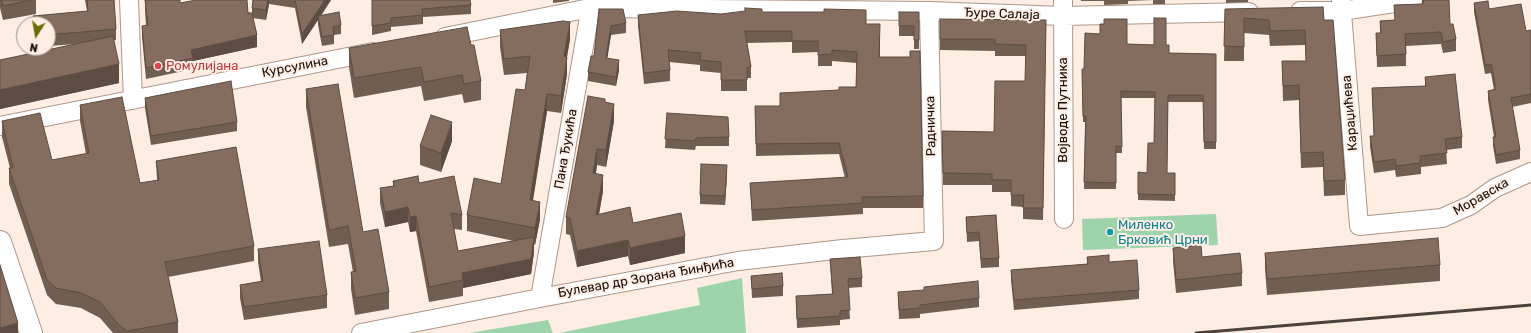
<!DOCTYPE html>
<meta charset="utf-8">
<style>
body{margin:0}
#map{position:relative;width:1531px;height:333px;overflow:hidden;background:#fdede3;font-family:Rubik,sans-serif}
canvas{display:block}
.north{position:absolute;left:16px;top:16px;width:40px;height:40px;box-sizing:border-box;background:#fdede3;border:1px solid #a0938b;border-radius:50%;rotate:191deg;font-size:11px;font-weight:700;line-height:16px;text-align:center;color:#150d07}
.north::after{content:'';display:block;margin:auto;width:14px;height:18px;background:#6f6901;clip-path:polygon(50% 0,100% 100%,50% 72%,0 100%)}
</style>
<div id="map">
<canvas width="1531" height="333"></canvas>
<div class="north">N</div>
</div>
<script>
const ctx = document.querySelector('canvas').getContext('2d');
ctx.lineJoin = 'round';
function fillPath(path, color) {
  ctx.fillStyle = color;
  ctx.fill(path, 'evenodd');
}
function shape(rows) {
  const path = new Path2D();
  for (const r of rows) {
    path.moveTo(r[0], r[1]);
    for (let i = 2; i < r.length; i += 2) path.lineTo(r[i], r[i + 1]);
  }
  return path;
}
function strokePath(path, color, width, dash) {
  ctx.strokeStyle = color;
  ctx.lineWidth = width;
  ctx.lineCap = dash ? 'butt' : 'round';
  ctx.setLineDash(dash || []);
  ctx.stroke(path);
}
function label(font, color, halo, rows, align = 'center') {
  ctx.font = font + ' Rubik,sans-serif';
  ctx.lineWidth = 4;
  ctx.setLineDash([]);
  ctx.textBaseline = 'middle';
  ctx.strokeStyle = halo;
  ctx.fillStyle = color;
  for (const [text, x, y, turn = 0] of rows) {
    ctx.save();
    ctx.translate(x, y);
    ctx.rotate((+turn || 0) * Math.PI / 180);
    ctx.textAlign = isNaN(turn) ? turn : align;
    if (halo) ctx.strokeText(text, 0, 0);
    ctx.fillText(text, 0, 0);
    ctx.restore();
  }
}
const green = shape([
 [1216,214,1218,245,1083,250,1082,219],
 [742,278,746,333,559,333,700,305,697,288],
 [548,320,553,333,469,333]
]);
const street = shape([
 [129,0,133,100],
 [1063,0,1064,219],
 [1341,0,1359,226,1442,218,1471,205,1495,188,1531,172],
 [1300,11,1342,11,1413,0],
 [445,37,590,8,929,11,1063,16,1249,12],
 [0,126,373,52],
 [540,298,592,0],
 [361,333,540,298,738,261,843,249,934,241,929,11]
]);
const secondary = shape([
 [0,242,31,333]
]);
const rail = shape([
 [1196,333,1531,305]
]);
const wall = shape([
 [0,0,36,0,36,14,3,20,0,8],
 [85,0,114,0,116,29,116,40,114,40,119,83,0,109,0,60,77,44,48,46,48,24,33,24,33,16,87,11],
 [145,0,180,3,252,13,252,8,253,0,331,0,321,16,341,25,341,34,334,35,334,44,322,46,318,25,318,20,302,44,295,8,269,4,266,20,253,18,257,47,193,61,193,69,146,79,142,37,142,26,146,26,145,11],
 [372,0,471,5,471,14,423,17,423,24,391,27,391,31,372,35],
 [553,0,569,0,569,1,553,3],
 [1081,0,1167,0,1165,0,1165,4,1153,4,1153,0,1128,1,1128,4,1104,5,1104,1,1081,1],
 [1226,0,1248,0,1248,2,1226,3],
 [1422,0,1450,24,1456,39,1456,51,1443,53,1441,44,1406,46,1406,66,1377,67,1376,33,1380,33,1380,21,1395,20,1394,5,1422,4],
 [1474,3,1489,9,1526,31,1531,30,1531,103,1512,107,1520,150,1520,159,1496,164,1493,146,1493,137,1494,137,1488,100,1488,91,1494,90,1491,73,1485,74,1474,12],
 [599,9,626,23,626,33,611,35,607,58,619,70,616,86,588,81,588,72,594,56],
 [1225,9,1324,20,1345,180,1345,195,1324,196,1323,167,1301,168,1299,100,1283,101,1282,61,1306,61,1305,45,1270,46,1269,35,1244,33,1244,61,1224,61],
 [762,12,866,24,880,36,880,57,923,196,923,208,863,208,863,214,752,221,750,183,845,178,839,154,756,156,755,106,780,106,839,90,856,87,857,63,832,61,832,66,818,66,818,52,792,53,792,42,747,43,751,67,751,78,747,78,747,91,721,91,721,73,700,71,700,65,669,62,670,70,670,81,644,84,638,26,638,15,721,14],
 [899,12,919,12,919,49,914,49,914,36,899,36],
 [940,19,1046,20,1043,220,1023,219,1023,207,1011,206,1011,192,992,192,992,185,943,185,942,131,994,132,1025,81,1026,56,995,56,995,51,940,50],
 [1104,24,1127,44,1166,45,1169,53,1216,54,1216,149,1204,149,1203,102,1168,102,1167,173,1175,173,1175,201,1138,200,1138,172,1147,173,1154,143,1155,98,1121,98,1122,153,1116,153,1116,189,1084,189,1085,122,1083,122,1082,69,1084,69],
 [500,30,570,39,567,57,567,74,561,113,547,111,533,201,540,219,535,245,534,244,534,252,531,274,463,288,463,296,429,302,416,231,410,232,408,222,385,227,380,203,380,188,393,186,393,181,419,183,462,215,462,230,454,229,458,251,514,241,467,231,467,215,501,184,525,90,527,73,504,75,500,47],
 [471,45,481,81,481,100,464,103,462,94,424,101,421,86,354,98,349,67,349,48],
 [1425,77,1462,137,1462,148,1446,150,1447,164,1421,167,1421,174,1396,177,1395,170,1374,173,1370,147,1370,136,1374,136,1372,88,1425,86],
 [306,89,363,232,389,292,389,309,355,315,351,289,351,272,353,272,348,244,329,247,306,107],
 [145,98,237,122,237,131,151,145,145,108],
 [605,102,614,121,606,167,597,165,596,173,603,191,599,214,633,223,685,253,630,265,628,256,577,267,570,235,566,234,566,217],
 [80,105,140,183,157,180,156,161,254,246,254,261,168,277,178,322,178,333,113,333,100,318,81,308,56,304,47,295,9,184,9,168,10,168,2,137,2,121,52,160,86,154,80,121],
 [667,113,729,137,729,146,696,146,695,150,665,148],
 [452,141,441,172,420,165,420,146],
 [727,174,725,205,700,204,700,195],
 [996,215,999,258,999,267,981,268,979,241,967,242,966,217],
 [1173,248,1242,273,1242,286,1176,293,1173,261],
 [258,249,327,295,327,308,244,320,240,298,240,285,261,282,258,262],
 [1265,253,1440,265,1440,281,1267,295,1265,268],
 [1087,257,1109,262,1139,290,1139,299,1014,310,1011,280,1011,270,1087,264],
 [830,259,862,278,862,287,848,288,850,319,840,320,840,325,797,328,796,296,832,294],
 [751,276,783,286,783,296,752,298],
 [898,292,979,298,979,307,920,314,920,318,899,319]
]);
const shadedWall = shape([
 [268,0,269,0,269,4,266,20,266,10],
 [325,0,331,0,318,19,318,16,318,20,302,44,302,34],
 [570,22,570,39,564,73,564,56],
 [611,26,611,35,606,67,606,58],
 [257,35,257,47,193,61,191,50],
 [567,57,567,74,561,113,561,96],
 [619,60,619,70,616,86,616,77],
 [119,64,119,83,0,109,0,90],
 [547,94,547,111,530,217,530,200],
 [614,104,614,121,606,167,606,150],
 [452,122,452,141,441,172,441,153],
 [597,149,597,165,593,189,593,173],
 [727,165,727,174,725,205,725,196],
 [603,175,603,191,596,231,596,215],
 [540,202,540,219,535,245,535,228],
 [408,207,408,222,385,227,385,212],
 [416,216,416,231,410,232,410,217],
 [685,236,685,253,630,265,630,248],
 [534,237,534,252,531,274,463,288,463,280,462,273],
 [628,240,628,256,577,267,577,251],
 [18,323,18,333,0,333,0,328]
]);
const building = shape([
 [1,0,31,0,3,6,1,0],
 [87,0,114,0,116,29,48,35,48,24,34,24,33,16,88,11,87,0],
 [145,0,180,0,180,3,196,0,247,0,248,13,252,13,257,35,191,50,193,58,146,68,142,26,148,25,145,0],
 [253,0,268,0,266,10,252,8,253,0],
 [295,0,325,0,302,34,295,0],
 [372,0,470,0,471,5,422,9,423,15,391,18,391,23,372,26,372,0],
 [1423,0,1449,0,1450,24,1453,24,1456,39,1443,42,1441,32,1405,34,1406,54,1377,56,1376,33,1381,33,1380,21,1395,20,1394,5,1423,4,1423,0],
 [1488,1,1489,9,1521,4,1526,31,1531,30,1531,94,1511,98,1520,150,1496,155,1493,137,1496,137,1488,91,1496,89,1491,64,1485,65,1474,3,1488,1],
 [1323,7,1324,20,1333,20,1345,180,1324,181,1323,152,1301,153,1299,85,1283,86,1282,61,1306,61,1305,30,1270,31,1269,20,1244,18,1244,47,1224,46,1225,9,1323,7],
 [745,8,762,9,762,12,824,12,824,9,866,10,866,24,880,24,879,57,910,57,910,51,920,51,923,196,862,197,863,203,752,210,750,183,848,177,839,143,756,144,755,106,780,106,780,93,839,90,839,87,856,87,857,52,832,50,832,54,818,55,818,41,792,41,792,31,745,31,751,67,747,67,747,80,721,80,721,62,700,60,701,53,668,50,670,70,644,73,638,15,677,11,721,14,745,11,745,8],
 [599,9,623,9,626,23,611,26,606,58,619,60,616,77,588,72,591,56,594,56,599,9],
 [339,12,341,25,333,27,334,35,322,37,318,16,339,12],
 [899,12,919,12,919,40,914,40,914,26,899,26,899,12],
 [1154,18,1166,18,1166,45,1169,45,1169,53,1216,54,1216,142,1204,142,1203,95,1168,95,1167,173,1175,173,1175,195,1138,194,1138,172,1147,173,1148,143,1154,143,1155,92,1121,91,1122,147,1116,146,1116,183,1084,182,1086,116,1083,116,1082,69,1084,69,1085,33,1100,34,1100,24,1104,24,1104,19,1127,19,1127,44,1154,45,1154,18],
 [940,19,1046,20,1043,208,1023,208,1024,195,1011,195,1011,180,992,180,992,174,943,173,942,131,994,132,995,81,1025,81,1026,45,995,44,995,39,940,39,940,19],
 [563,21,570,22,564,56,567,57,561,96,547,94,530,200,540,202,535,228,467,215,474,178,501,184,516,89,525,90,530,56,504,59,500,30,563,21],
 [467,27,471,45,474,45,481,81,464,84,462,75,424,82,421,67,354,78,349,48,467,27],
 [113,36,119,64,0,90,0,60,113,36],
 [1455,74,1462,137,1445,139,1447,153,1420,156,1421,163,1396,166,1395,159,1374,162,1370,136,1374,136,1372,88,1426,86,1425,77,1455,74],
 [231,81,237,122,151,136,145,98,231,81],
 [338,84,363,232,378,229,389,292,355,298,351,272,356,271,348,226,329,230,306,89,338,84],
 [588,96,605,99,605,102,614,104,606,150,597,149,593,173,603,175,596,215,630,207,633,223,681,213,685,236,630,248,628,240,577,251,570,218,566,217,588,96],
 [122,97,140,183,159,180,156,161,236,147,254,246,165,262,178,322,127,331,119,325,100,302,81,293,56,288,47,280,9,168,13,168,2,121,40,113,52,160,89,153,80,105,122,97],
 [667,113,728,117,729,137,696,138,695,141,665,139,667,113],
 [431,115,452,122,441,153,420,146,431,115],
 [701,164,727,165,725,196,700,195,701,164],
 [418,176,419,183,454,176,462,215,451,213,458,251,534,237,531,259,462,273,463,280,429,287,416,216,410,217,408,207,385,212,380,188,394,186,393,181,418,176],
 [996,215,999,258,981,259,979,232,967,233,966,217,996,215],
 [1438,238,1440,265,1267,279,1265,253,1438,238],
 [319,241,327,295,244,307,240,285,263,281,258,249,319,241],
 [1201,245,1202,257,1240,253,1242,273,1176,280,1173,248,1201,245],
 [1109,255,1109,262,1137,260,1139,290,1014,300,1011,270,1088,264,1087,257,1109,255],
 [860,257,862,278,848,279,850,310,840,311,840,316,797,319,796,296,833,294,830,259,860,257],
 [0,265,18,323,0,328,0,265],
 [782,273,783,286,752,289,751,276,782,273],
 [978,281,979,298,920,305,920,308,899,310,898,292,924,290,924,287,978,281]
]);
const markers = [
 [158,66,4,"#e0444e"],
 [1110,232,4,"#0f9aa8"]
];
const streetNames = [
 ["Ђуре Салаја",1002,14,2],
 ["Курсулина",295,67,-11],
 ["Војводе Путника",1063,110,-90],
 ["Караџићева",1350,113,-95],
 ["Радничка",931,126,-91],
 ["Пана Ђукића",566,149,-80],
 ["Моравска",1481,197,-30],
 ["Булевар др Зорана Ђинђића",646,278,-10]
];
const healthNames = [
 ["Ромулијана",166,66]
];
const cultureNames = [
 ["Миленко",1118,225],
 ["Брковић Црни",1118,240]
];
fillPath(green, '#9ed4ab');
strokePath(street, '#af9787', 20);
strokePath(secondary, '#af9787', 24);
strokePath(street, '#fff', 18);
strokePath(secondary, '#fff', 22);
strokePath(rail, '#4c423b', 3);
fillPath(wall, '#725e51');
fillPath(shadedWall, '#5c4c42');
fillPath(building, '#846d5e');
strokePath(building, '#5c4c42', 1);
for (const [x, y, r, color] of markers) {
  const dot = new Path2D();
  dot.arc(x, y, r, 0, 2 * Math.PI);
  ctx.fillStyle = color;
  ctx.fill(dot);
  strokePath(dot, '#fdede3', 1.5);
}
label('13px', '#150d07', '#fdede3', streetNames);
label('13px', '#be3a42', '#fdede3', healthNames, 'left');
label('13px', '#0d838f', '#fdede3', cultureNames, 'left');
</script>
